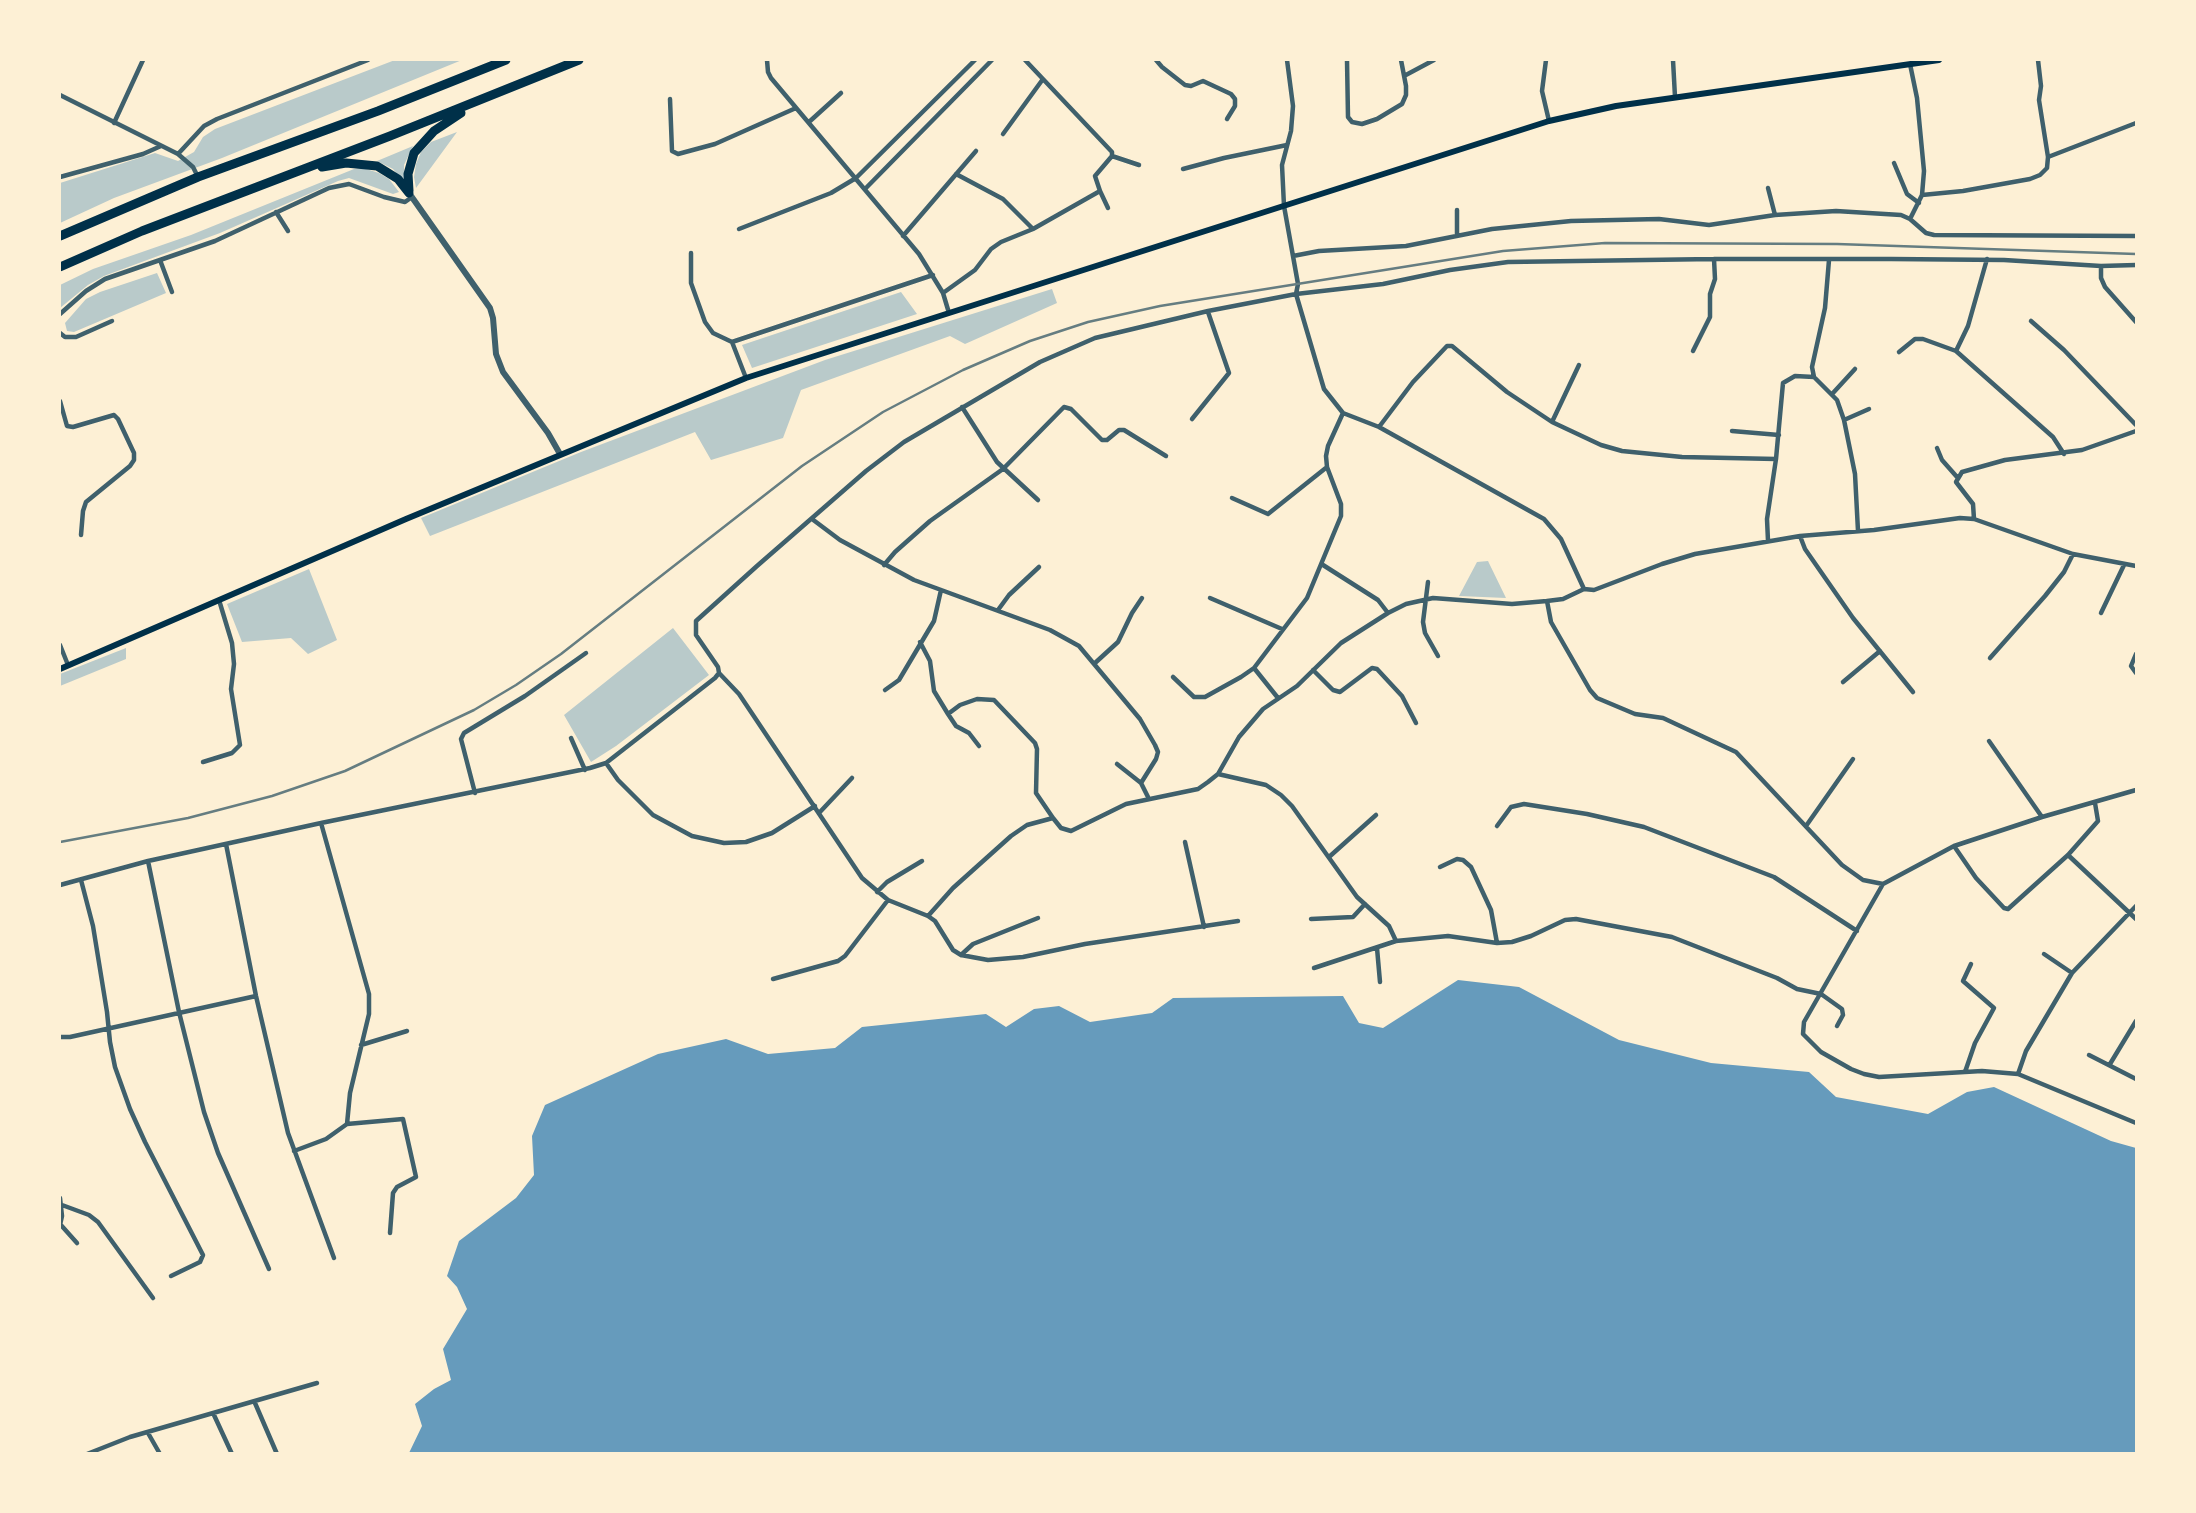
<!DOCTYPE html>
<style>
body{margin:0}
#map{position:relative;width:2196px;height:1513px;overflow:hidden;background:#fdf0d5;font-family:"Sofia Sans Condensed",sans-serif}
canvas{display:block}
.frame{position:absolute;inset:0;border:61px solid #fdf0d5;pointer-events:none}
</style>
<div id="map">
<canvas width="2196" height="1513"></canvas>
<div class="frame"></div>
</div>
<script>
const ctx = document.querySelector('canvas').getContext('2d');
ctx.lineJoin = 'round';
function fillPath(path, color) {
  ctx.fillStyle = color;
  ctx.fill(path, 'evenodd');
}
function shape(rows) {
  const path = new Path2D();
  for (const r of rows) {
    path.moveTo(r[0], r[1]);
    for (let i = 2; i < r.length; i += 2) path.lineTo(r[i], r[i + 1]);
  }
  return path;
}
function strokePath(path, color, width, dash) {
  ctx.strokeStyle = color;
  ctx.lineWidth = width;
  ctx.lineCap = dash ? 'butt' : 'round';
  ctx.setLineDash(dash || []);
  ctx.stroke(path);
}
const green = shape([
 [395,60,462,60,222,158,114,198,60,223,60,183,155,153,178,161,194,152,203,137,215,129],
 [457,132,416,188,414,177,416,164,421,152,431,142],
 [413,146,404,165,404,182,393,169,377,161],
 [363,168,379,173,389,179,399,192,393,194,349,178,338,181,220,233,104,276,88,285,60,308,60,285,93,269,191,235,354,169],
 [157,273,166,293,74,332,67,331,65,323,86,299,100,292],
 [1052,289,1057,303,965,344,950,336,801,390,783,438,711,460,695,432,430,536,421,518,581,452,825,360],
 [901,292,917,314,752,368,742,345],
 [1488,561,1506,598,1459,596,1477,562],
 [309,569,337,640,308,654,291,638,242,642,227,604],
 [673,628,709,675,616,746,591,762,564,715],
 [126,648,126,659,60,686,60,674]
]);
const water = shape([
 [1458,980,1519,987,1619,1040,1711,1063,1809,1072,1836,1097,1928,1114,1967,1092,1994,1087,2111,1141,2136,1148,2136,1453,409,1453,422,1426,415,1404,434,1389,451,1380,443,1349,467,1309,457,1287,447,1276,459,1241,516,1198,534,1175,532,1136,545,1105,658,1054,726,1039,768,1054,835,1048,862,1027,986,1014,1006,1027,1034,1009,1059,1006,1090,1022,1152,1013,1173,998,1343,996,1359,1023,1383,1028]
]);
const minor = shape([
 [767,60,768,72,771,78,919,254,943,293,949,313],
 [1156,60,1162,67,1185,85,1191,86,1203,81,1231,94,1235,99,1235,106,1227,119],
 [1287,60,1293,106,1291,131,1282,165,1284,206,1298,284,1296,294,1324,389,1343,413,1379,427,1544,519,1561,539,1584,589],
 [1347,60,1348,117,1352,122,1362,124,1377,119,1402,104,1406,95,1406,86,1401,60],
 [1546,60,1542,91,1549,121],
 [1673,60,1675,97],
 [1910,64,1917,98,1924,171,1922,195,1910,219],
 [1404,76,1434,60],
 [60,95,178,154,193,167,198,177],
 [670,99,672,151,678,154,715,144,796,108],
 [809,122,841,93],
 [114,123,143,60],
 [1003,134,1043,79],
 [178,154,204,126,217,119,368,60],
 [1112,156,1139,165],
 [2048,157,2136,123],
 [1894,163,1907,194,1919,203],
 [1183,169,1224,158,1287,145],
 [956,174,1003,199,1033,229],
 [60,177,143,154,161,146],
 [1768,188,1775,215],
 [865,189,992,60],
 [1100,191,1108,208],
 [1922,195,1963,191,2030,179,2040,175,2047,168,2048,157,2039,100,2041,86,2038,60],
 [276,212,288,231],
 [739,229,831,193,856,178,975,60],
 [903,236,976,151],
 [1457,236,1457,210],
 [691,253,691,283,705,322,713,333,732,342,933,275],
 [1293,256,1319,251,1406,246,1492,229,1571,221,1659,219,1709,225,1775,215,1836,211,1901,215,1910,219,1926,233,1934,235,2136,236],
 [160,260,172,292],
 [1829,260,1825,308,1812,367,1814,377,1837,400,1844,420,1855,474,1858,531],
 [2101,266,2101,278,2105,287,2136,322],
 [943,293,975,270,991,249,1001,242,1033,229,1100,191,1095,176,1112,156,1112,152,1025,60],
 [60,314,86,291,105,279,215,241,329,188,349,184,384,197,405,202,412,197],
 [2031,321,2064,350,2136,425],
 [60,333,65,337,76,337,112,321],
 [732,342,746,378],
 [1693,351,1710,317,1710,294,1715,279,1714,259],
 [1956,351,1968,326,1987,259],
 [1899,352,1915,339,1923,339,1956,351,2053,437,2064,454],
 [1833,393,1855,369],
 [60,401,67,426,73,427,114,415,118,419,134,453,134,460,130,466,86,502,83,511,81,535],
 [962,407,997,462,1038,500],
 [1192,419,1229,373,1208,312],
 [1844,420,1869,409],
 [1552,422,1579,365],
 [1379,427,1413,382,1447,346,1452,346,1507,392,1552,422,1601,445,1622,451,1682,457,1776,459],
 [1732,431,1779,435],
 [1937,448,1942,460,1957,477],
 [1232,498,1268,514,1327,467],
 [812,519,840,540,914,580,1050,630,1079,646,1140,719,1155,745,1158,752,1156,759,1141,783,1148,797],
 [1974,519,1973,504,1956,482,1962,472,2005,460,2082,450,2136,431],
 [1800,536,1805,549,1853,618,1913,692],
 [1768,541,1767,519,1776,459,1783,383,1795,376,1814,377],
 [884,565,895,552,930,521,1003,469,1064,407,1071,409,1102,440,1107,440,1119,430,1124,430,1166,456],
 [1323,565,1378,600,1388,613],
 [1428,582,1423,622,1425,633,1438,656],
 [1584,589,1594,590,1662,564,1695,554,1800,536,1874,530,1960,518,1974,519,2073,554,2136,566],
 [1210,598,1282,629],
 [1547,601,1551,622,1590,690,1597,698,1635,714,1663,718,1736,752,1842,865,1863,880,1883,884],
 [998,610,1009,595,1039,567],
 [2101,613,2124,565],
 [920,642,930,661,934,691,948,714,960,705,977,699,994,700,1035,743,1037,749,1036,793,1053,818],
 [60,645,68,665],
 [2136,654,2131,666,2136,673],
 [1990,658,2045,596,2064,572,2073,554],
 [1095,663,1118,642,1132,613,1142,598],
 [1254,668,1278,698],
 [1313,670,1333,690,1340,692,1372,668,1377,669,1402,696,1416,723],
 [719,673,739,694,862,878,888,900,928,916,935,921,953,950,961,955,988,960,1023,957,1085,944,1238,921],
 [1173,677,1194,697,1205,697,1241,677,1254,668,1307,598,1341,516,1341,504,1327,467,1326,456,1328,446,1343,413],
 [1843,682,1880,651],
 [885,690,899,680,934,621,941,590],
 [948,714,956,726,969,733,979,746],
 [571,738,585,770],
 [1989,741,2042,817],
 [203,762,232,753,240,745,231,689,234,664,232,643,219,600],
 [606,763,618,780,653,815,692,836,724,843,746,842,772,833,815,806],
 [1117,764,1141,783],
 [1218,774,1266,785,1281,795,1292,806,1357,897,1389,926,1396,941,1448,936,1497,943,1512,942,1531,936,1565,920,1576,919,1672,937,1777,978,1797,989,1821,994,1842,1009,1843,1015,1837,1026],
 [2136,790,2042,817,1954,846,1883,884,1804,1022,1803,1034,1821,1052,1851,1069,1864,1074,1879,1077,1982,1071,2018,1074,2136,1123],
 [475,793,461,739,464,733,525,696,586,653],
 [819,813,852,778],
 [1497,826,1511,807,1524,804,1587,814,1644,827,1774,877,1857,931],
 [1806,826,1853,759],
 [1185,842,1204,927],
 [226,844,256,996,288,1133,334,1258],
 [1954,846,1976,878,2004,908,2008,909,2068,855,2098,821,2095,803],
 [2068,855,2136,919],
 [1329,857,1376,815],
 [148,861,179,1012,204,1112,218,1153,269,1269],
 [1440,867,1457,859,1463,860,1471,867,1491,910,1497,943],
 [81,880,93,926,107,1012,110,1042,115,1067,130,1109,145,1142,203,1255,200,1262,171,1276],
 [60,885,148,861,321,823,590,768,606,763,715,678,719,673,718,667,696,635,696,621,757,566,866,471,904,442,1040,362,1095,338,1208,311,1296,294,1383,284,1450,270,1508,262,1714,259,1891,259,2004,260,2101,266,2136,265],
 [877,892,887,882,922,861],
 [928,916,953,888,1011,836,1027,825,1053,818,1061,828,1071,831,1126,804,1198,789,1208,782,1218,774,1239,737,1263,709,1297,686,1341,643,1388,613,1406,604,1433,598,1512,604,1547,601,1563,599,1584,589],
 [1311,919,1353,917,1365,904],
 [1377,948,1380,982],
 [2044,954,2072,973],
 [961,955,973,944,1038,918],
 [1314,968,1396,941],
 [773,979,838,961,845,956,888,900],
 [60,1037,70,1037,256,996],
 [361,1045,407,1031],
 [2089,1055,2136,1079],
 [2110,1064,2136,1021],
 [1965,1072,1975,1043,1994,1008,1963,981,1971,964],
 [2018,1074,2026,1051,2072,973,2136,906],
 [347,1124,403,1119,416,1177,397,1187,393,1193,390,1233],
 [294,1151,326,1139,347,1124,350,1093,369,1014,369,994,321,823],
 [60,1198,62,1216,60,1225],
 [62,1205,89,1215,98,1222,153,1298],
 [60,1224,77,1243],
 [255,1403,277,1454],
 [214,1415,232,1454],
 [148,1433,160,1454],
 [87,1454,130,1437,317,1383]
]);
const tertiary = shape([
 [409,193,490,308,493,318,496,354,503,372,548,433,560,454]
]);
const secondary = shape([
 [60,669,406,519,746,378,1549,121,1616,106,1939,60]
]);
const motorway = shape([
 [322,167,346,163,377,166,398,179,409,193],
 [409,191,408,174,414,153,434,131,461,113],
 [60,236,198,177,378,111,506,60],
 [60,267,142,231,390,136,579,60]
]);
const rail = shape([
 [60,842,188,818,272,796,345,771,474,710,516,685,561,654,802,466,883,412,963,370,1030,341,1088,322,1160,306,1503,251,1605,243,1837,244,2136,254]
]);
fillPath(green, '#b9caca');
fillPath(water, '#669bbc');
strokePath(minor, '#3f606c', 4.5);
strokePath(tertiary, '#3f606c', 6);
strokePath(secondary, '#003049', 6);
strokePath(motorway, '#003049', 9);
strokePath(rail, '#657d81', 2.5);
</script>
